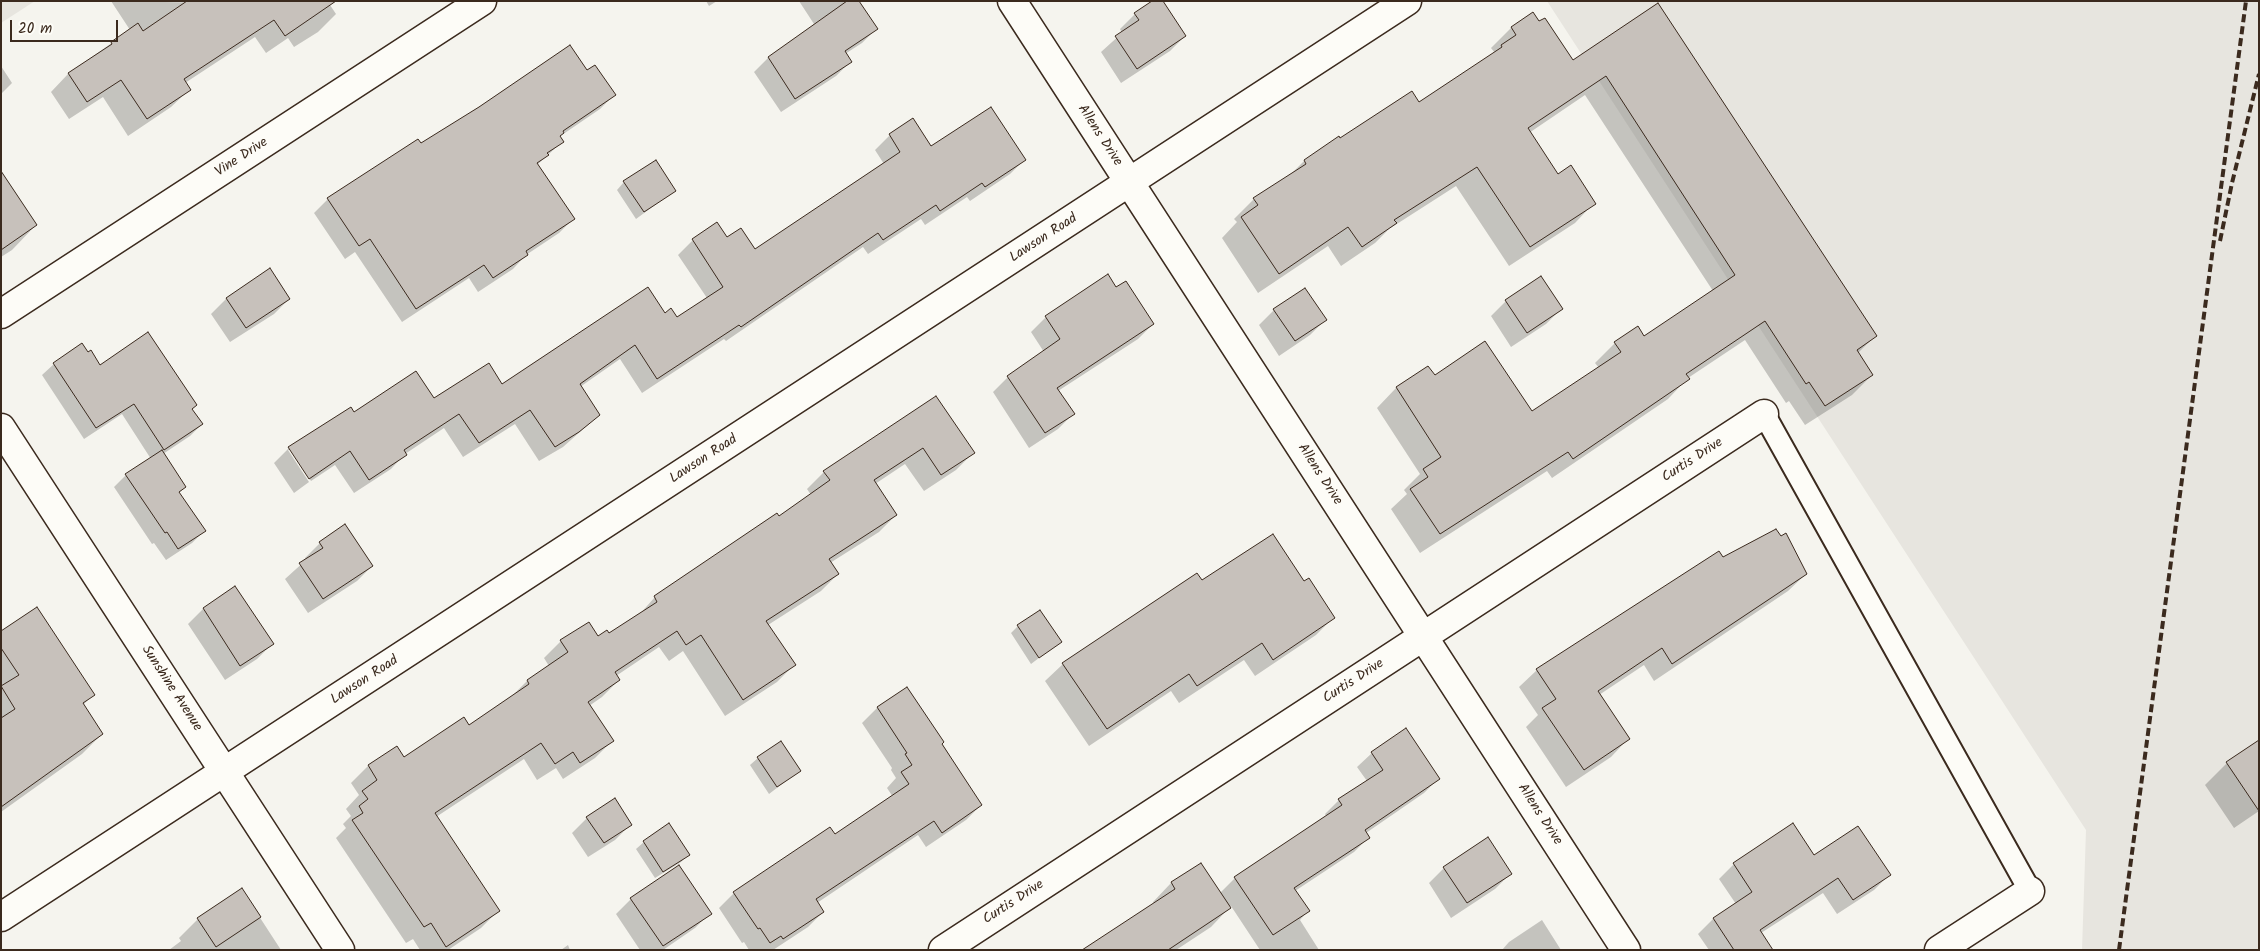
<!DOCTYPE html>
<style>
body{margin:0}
#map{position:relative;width:2260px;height:951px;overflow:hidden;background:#f5f4ee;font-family:Kalam,sans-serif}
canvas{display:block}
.frame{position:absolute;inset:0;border:2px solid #3b2a1e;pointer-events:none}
.scale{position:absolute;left:10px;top:20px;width:108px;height:22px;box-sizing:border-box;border:2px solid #3b2a1e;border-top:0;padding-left:6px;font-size:15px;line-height:18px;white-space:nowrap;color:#3b2a1e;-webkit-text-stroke:4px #fdfcf7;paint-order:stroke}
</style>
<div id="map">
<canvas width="2260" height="951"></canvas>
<div class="frame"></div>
<div class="scale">20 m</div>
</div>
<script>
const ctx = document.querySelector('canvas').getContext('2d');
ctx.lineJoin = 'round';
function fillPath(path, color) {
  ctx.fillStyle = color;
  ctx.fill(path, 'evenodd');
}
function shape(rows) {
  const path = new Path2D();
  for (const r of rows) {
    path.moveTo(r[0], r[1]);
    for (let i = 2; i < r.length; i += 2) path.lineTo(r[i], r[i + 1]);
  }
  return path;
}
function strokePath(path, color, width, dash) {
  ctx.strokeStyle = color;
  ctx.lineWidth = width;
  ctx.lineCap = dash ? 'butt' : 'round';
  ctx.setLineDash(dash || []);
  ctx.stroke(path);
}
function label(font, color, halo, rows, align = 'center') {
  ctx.font = font + ' Kalam,sans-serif';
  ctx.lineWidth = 4;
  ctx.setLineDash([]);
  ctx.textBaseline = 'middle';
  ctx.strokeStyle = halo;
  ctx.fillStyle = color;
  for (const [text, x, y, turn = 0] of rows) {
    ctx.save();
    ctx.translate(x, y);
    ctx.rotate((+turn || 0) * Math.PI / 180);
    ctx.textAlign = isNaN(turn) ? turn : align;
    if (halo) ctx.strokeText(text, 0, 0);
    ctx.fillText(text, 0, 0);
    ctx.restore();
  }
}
const built = shape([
 [1,1,35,1,1,23],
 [1547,1,2259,1,2259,950,2082,950,2086,830]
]);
const shadow = shape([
 [111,1,330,5,336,14,318,32,294,47,288,38,266,53,255,37,185,83,189,90,171,107,128,136,103,97,69,119,51,92,68,74,130,30],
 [706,1,717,1,709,6],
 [799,1,858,1,876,29,862,43,845,54,850,62,836,76,781,112,754,72,768,58,804,35,814,24],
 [1657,5,1875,336,1858,353,1872,375,1852,395,1805,425,1789,401,1786,403,1745,340,1688,378,1668,399,1552,478,1547,471,1420,553,1391,509,1407,494,1404,490,1420,474,1377,408,1396,388,1428,367,1435,377,1531,413,1599,368,1595,363,1615,343,1644,338,1713,291,1585,95,1529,133,1558,176,1594,203,1575,223,1509,266,1456,186,1389,229,1375,243,1341,266,1328,246,1258,293,1222,238,1237,222,1234,219,1254,199,1290,175,1304,161,1339,138,1340,140,1419,104,1495,53,1491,48,1511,28,1533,13,1572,61],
 [1135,14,1185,36,1170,51,1121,83,1101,52,1122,33,1120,29],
 [1,66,12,83,1,94],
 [586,72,614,95,600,109,559,137,563,141,537,165,573,219,559,233,526,255,513,269,478,292,469,278,402,322,355,252,345,259,314,213,328,199,420,145],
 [912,120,931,148,1024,160,1010,174,970,201,967,197,925,225,921,219,868,254,863,247,726,341,724,339,642,393,620,359,580,387,599,415,563,447,539,461,515,424,463,457,444,428,405,454,391,469,354,493,335,465,311,481,291,450,288,450,309,482,294,493,274,463,289,448,353,414,502,386,664,314,677,319,707,298,678,255,693,240,727,239,755,251,884,164,875,150,890,135],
 [1,173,36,225,12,250,1,257],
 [624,182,674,191,636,219,617,190],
 [270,270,289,299,274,314,230,342,211,314,226,299],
 [1108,276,1116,289,1153,324,1138,339,1058,391,1073,414,1058,429,1029,448,993,392,1008,377,1044,352,1031,332,1046,317],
 [1506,301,1561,309,1546,324,1511,347,1491,316],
 [1274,310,1325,320,1310,335,1279,356,1259,325],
 [54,364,100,367,196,405,192,410,202,424,190,436,163,454,185,487,178,494,204,531,192,543,166,560,154,543,152,544,114,487,126,475,151,459,122,414,84,439,42,375],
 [936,398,973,453,956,470,924,491,905,464,875,484,896,515,879,532,830,563,838,574,821,591,768,625,794,665,777,682,725,716,683,651,669,661,659,647,616,676,619,680,602,697,589,706,612,741,595,758,563,779,556,768,537,780,524,759,436,817,498,911,481,928,448,950,420,950,413,939,406,943,336,838,346,828,343,824,351,816,346,809,359,795,351,783,368,766,396,747,404,759,469,727,510,698,527,681,549,666,544,658,561,641,609,635,638,616,655,597,777,515,779,517,811,495,807,489,824,472],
 [320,543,372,566,357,581,308,613,285,579,306,560,305,558],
 [1723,559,1806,574,1788,591,1654,681,1644,665,1599,695,1628,739,1611,757,1566,787,1526,727,1538,715,1519,687,1537,670],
 [1202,582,1304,583,1333,618,1316,635,1255,676,1244,660,1179,703,1171,691,1089,746,1045,681,1063,664],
 [235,588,272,644,257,659,225,680,188,624,203,609],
 [1018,626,1060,642,1031,664,1011,633],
 [1,632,93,695,83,705,102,734,82,754,1,812],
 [907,688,981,805,966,820,926,847,918,835,817,903,823,912,808,927,773,950,749,950,744,942,742,943,719,908,734,893,835,836,893,797,887,788,896,778,891,770,892,768,862,723,877,708],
 [2259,742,2259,811,2234,828,2205,785,2227,763],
 [1372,753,1438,779,1424,793,1366,833,1368,838,1354,852,1295,891,1308,911,1300,920,1319,950,1260,950,1231,906,1211,927,1176,950,1085,950,1154,904,1153,902,1171,883,1201,865,1220,893,1235,878,1327,817,1325,814,1339,800,1367,781,1357,767],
 [758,758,799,771,769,794,750,765],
 [587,818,630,825,615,840,588,857,572,833],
 [1487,839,1510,874,1495,889,1451,918,1429,883,1444,868],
 [644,842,688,855,681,862,655,878,636,849],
 [1813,857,1889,875,1874,890,1837,914,1823,893,1761,933,1772,950,1709,950,1698,934,1713,919,1736,904,1719,879,1734,864],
 [242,890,281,950,169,950,181,941,179,938,198,919],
 [631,899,710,913,695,928,663,950,640,950,616,914],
 [1542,920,1561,950,1502,950,1509,942],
 [568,945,570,950,561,950]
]);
const building = shape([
 [187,1,336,1,285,36,274,20,184,79,191,90,147,119,121,80,87,102,68,73,112,44,111,42,138,23,143,31,187,1],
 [847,1,859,1,878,29,845,51,852,62,795,99,768,57,847,1],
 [1152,1,1163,1,1186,36,1137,69,1115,36,1139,20,1134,13,1152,1],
 [1658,3,1877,336,1857,350,1873,375,1825,406,1809,382,1806,384,1765,321,1686,374,1690,379,1573,459,1568,452,1440,534,1410,489,1428,477,1423,469,1441,457,1396,387,1428,366,1435,375,1485,341,1532,411,1621,352,1614,342,1638,326,1644,336,1735,275,1606,76,1528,128,1558,174,1571,165,1596,204,1530,247,1477,167,1394,220,1397,223,1362,247,1348,227,1279,274,1241,217,1258,205,1253,198,1306,164,1304,160,1339,136,1340,138,1412,91,1419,102,1502,47,1501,45,1516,35,1511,27,1533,12,1539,21,1545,18,1573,60,1658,3],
 [570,45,587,70,595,65,616,95,563,131,564,133,560,136,564,142,547,153,549,155,537,163,575,219,526,251,528,255,493,278,484,265,416,309,370,239,359,246,327,198,418,139,421,143,479,107,570,45],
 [991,107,1026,160,985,187,982,183,940,211,936,205,883,240,878,233,741,327,739,325,657,379,635,345,580,384,600,415,579,432,555,447,530,410,479,443,459,414,404,450,407,455,369,480,350,451,309,479,288,447,351,407,354,412,416,371,434,398,489,363,502,384,648,287,665,313,671,308,677,317,723,287,692,239,717,222,727,237,741,228,755,249,900,152,889,134,913,118,931,146,991,107],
 [656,160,676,191,644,212,623,181,656,160],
 [1,171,37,225,1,250,1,171],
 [270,268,290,299,246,328,226,298,270,268],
 [1108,274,1116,287,1126,281,1154,324,1057,388,1075,414,1045,433,1007,376,1060,339,1045,316,1108,274],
 [1541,276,1563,309,1527,333,1505,300,1541,276],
 [1305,288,1327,320,1295,341,1273,309,1305,288],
 [148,332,197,405,192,409,203,424,164,450,134,404,96,428,53,363,82,343,88,352,91,350,100,365,148,332],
 [936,396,975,453,941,475,923,448,874,480,897,515,829,559,839,574,766,621,796,665,743,700,701,635,686,645,677,631,615,672,620,680,588,702,614,741,580,763,573,752,555,764,541,743,435,813,500,911,446,947,431,923,424,927,352,820,363,813,359,806,368,799,362,791,377,780,368,765,397,746,404,757,464,717,469,725,529,684,527,680,568,652,560,640,589,622,598,636,607,630,609,633,657,602,654,596,777,513,779,516,830,480,823,471,936,396],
 [162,450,186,487,179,492,206,531,178,549,167,532,165,533,125,474,162,450],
 [345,524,373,566,323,599,299,563,323,548,319,542,345,524],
 [1776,529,1781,536,1786,533,1807,574,1672,664,1662,648,1598,691,1630,739,1584,770,1542,708,1556,699,1536,669,1719,551,1723,557,1776,529],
 [1273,534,1304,581,1309,578,1335,618,1273,660,1262,643,1197,686,1189,674,1107,729,1062,663,1197,573,1202,580,1273,534],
 [235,586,274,644,240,666,203,608,235,586],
 [37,607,95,695,83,703,103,734,1,807,1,718,15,709,1,686,19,675,1,648,1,631,37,607],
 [1040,610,1062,642,1039,658,1017,625,1040,610],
 [907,687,944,742,942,744,982,805,942,833,934,821,816,899,824,912,783,939,781,936,770,943,760,928,758,929,733,892,830,827,835,834,909,784,901,772,912,765,905,754,907,753,877,707,907,687],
 [1406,728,1440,779,1365,830,1370,838,1294,888,1310,911,1273,935,1234,877,1342,805,1338,799,1383,770,1371,752,1406,728],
 [2259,740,2259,811,2226,762,2259,740],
 [781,741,801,771,777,787,757,757,781,741],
 [615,798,632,825,604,843,586,817,615,798],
 [669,823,690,855,663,872,643,841,669,823],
 [1793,823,1814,855,1858,826,1891,875,1853,900,1838,878,1760,930,1773,950,1734,950,1713,918,1752,892,1733,863,1793,823],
 [1488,837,1512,874,1467,903,1443,867,1488,837],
 [1201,863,1231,908,1168,950,1082,950,1175,889,1171,882,1201,863],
 [679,865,712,914,663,946,630,898,679,865],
 [242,888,261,917,216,947,197,918,242,888]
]);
const lane = shape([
 [1764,414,2030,891]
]);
const street = shape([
 [1012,1,1626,950],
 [1,314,482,1],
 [1,428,340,950],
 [1,917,1407,1],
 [943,950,1764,414],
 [1939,950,2030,891]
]);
const rail = shape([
 [2220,241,2232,183,2259,74],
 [2119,950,2246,1]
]);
const streetNames = [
 ["Allens Drive",1099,136,57],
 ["Vine Drive",242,158,-33],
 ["Lawson Road",1044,239,-33],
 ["Lawson Road",704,460,-33],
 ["Curtis Drive",1693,461,-33],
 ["Allens Drive",1319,475,57],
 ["Lawson Road",365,681,-33],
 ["Curtis Drive",1354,682,-33],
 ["Sunshine Avenue",171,689,57],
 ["Allens Drive",1539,815,57],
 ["Curtis Drive",1014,903,-33]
];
fillPath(built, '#e7e5df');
fillPath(shadow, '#0003');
fillPath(building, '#c7c1bb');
strokePath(building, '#3b2a1e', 1);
strokePath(lane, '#3b2a1e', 25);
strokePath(street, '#3b2a1e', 31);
strokePath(lane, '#fdfcf7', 21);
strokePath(street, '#fdfcf7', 28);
strokePath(rail, '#3b2a1e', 4, [8, 4]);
label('14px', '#3b2a1e', '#fdfcf7', streetNames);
</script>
